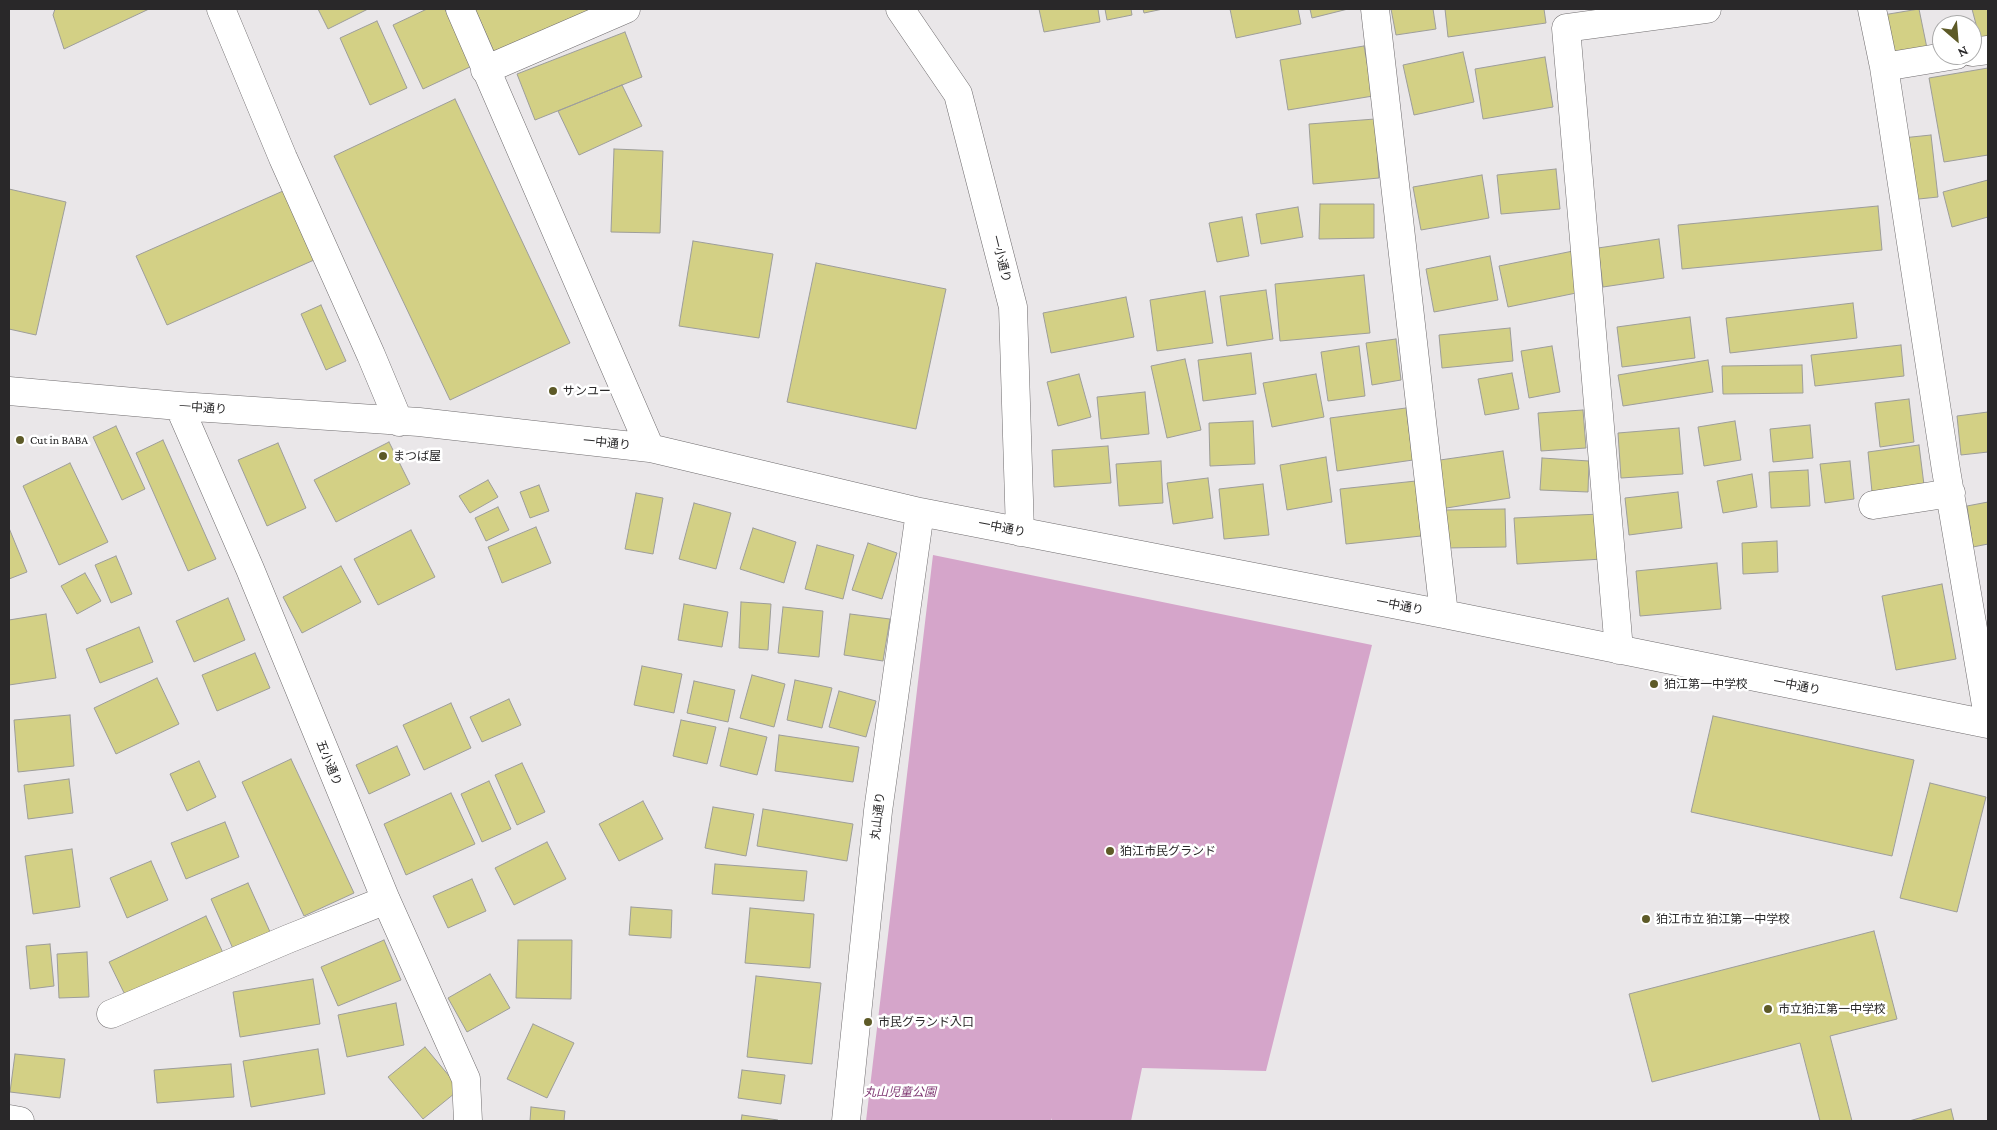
<!DOCTYPE html>
<meta charset="utf-8">
<style>
body{margin:0}
#map{position:relative;width:1997px;height:1130px;overflow:hidden;background:#eae7e9;font-family:"Crimson Pro",serif}
canvas{display:block}
.frame{position:absolute;inset:0;border:10px solid #292829;pointer-events:none}
.north{position:absolute;left:1932px;top:15px;width:50px;height:50px;box-sizing:border-box;background:#fff;border:1px solid #a9a9a9;border-radius:50%;rotate:153deg;font-size:14px;font-weight:700;line-height:20px;text-align:center;color:#292829}
.north::after{content:'';display:block;margin:auto;width:18px;height:22px;background:#5d5a27;clip-path:polygon(50% 0,100% 100%,50% 72%,0 100%)}
</style>
<div id="map">
<canvas width="1997" height="1130"></canvas>
<div class="frame"></div>
<div class="north">N</div>
</div>
<script>
const ctx = document.querySelector('canvas').getContext('2d');
ctx.lineJoin = 'round';
function fillPath(path, color) {
  ctx.fillStyle = color;
  ctx.fill(path, 'evenodd');
}
function shape(rows) {
  const path = new Path2D();
  for (const r of rows) {
    path.moveTo(r[0], r[1]);
    for (let i = 2; i < r.length; i += 2) path.lineTo(r[i], r[i + 1]);
  }
  return path;
}
function strokePath(path, color, width, dash) {
  ctx.strokeStyle = color;
  ctx.lineWidth = width;
  ctx.lineCap = dash ? 'butt' : 'round';
  ctx.setLineDash(dash || []);
  ctx.stroke(path);
}
function label(font, color, halo, rows, align = 'center') {
  ctx.font = font + ' "Crimson Pro","Noto Sans JP",serif';
  ctx.lineWidth = 5;
  ctx.setLineDash([]);
  ctx.textBaseline = 'middle';
  ctx.strokeStyle = halo;
  ctx.fillStyle = color;
  for (const [text, x, y, turn = 0] of rows) {
    ctx.save();
    ctx.translate(x, y);
    ctx.rotate((+turn || 0) * Math.PI / 180);
    ctx.textAlign = isNaN(turn) ? turn : align;
    if (halo) ctx.strokeText(text, 0, 0);
    ctx.fillText(text, 0, 0);
    ctx.restore();
  }
}
const green = shape([
 [933,555,1372,645,1266,1071,1142,1068,1131,1121,1052,1121,1052,1118,1051,1121,866,1121]
]);
const building = shape([
 [55,9,149,9,64,49,53,15,55,9],
 [318,9,368,9,328,29,318,9],
 [427,9,445,9,472,66,423,89,393,25,427,9],
 [475,9,594,9,495,54,475,9],
 [1039,9,1098,9,1100,22,1044,32,1039,9],
 [1105,9,1131,9,1132,15,1107,20,1105,9],
 [1143,9,1163,9,1144,13,1143,9],
 [1230,9,1298,9,1301,24,1236,38,1230,9],
 [1310,9,1348,9,1312,18,1310,9],
 [1391,9,1433,9,1436,29,1396,35,1391,9],
 [1445,9,1544,9,1546,23,1448,37,1445,9],
 [1919,9,1928,53,1885,61,1877,16,1919,9],
 [1972,9,1988,9,1988,45,1982,47,1972,9],
 [377,21,407,88,370,105,340,38,377,21],
 [625,32,642,77,535,120,517,74,625,32],
 [1364,46,1373,96,1288,110,1280,60,1364,46],
 [1463,52,1474,102,1414,115,1403,65,1463,52],
 [1545,57,1553,107,1483,119,1475,69,1545,57],
 [1988,68,1988,155,1944,162,1929,78,1988,68],
 [622,85,642,126,579,155,558,111,622,85],
 [455,99,570,343,450,400,334,156,455,99],
 [1375,119,1379,178,1313,184,1309,124,1375,119],
 [1931,135,1938,197,1909,200,1902,138,1931,135],
 [614,149,663,151,660,233,611,232,614,149],
 [1556,169,1560,209,1501,214,1497,175,1556,169],
 [1482,175,1489,218,1421,230,1413,187,1482,175],
 [1988,180,1988,217,1952,227,1943,192,1988,180],
 [9,189,66,202,36,335,9,329,9,189],
 [283,191,314,260,167,325,136,256,283,191],
 [1320,204,1374,204,1374,238,1319,239,1320,204],
 [1878,206,1882,250,1682,269,1678,225,1878,206],
 [1298,207,1303,237,1261,244,1256,214,1298,207],
 [1242,217,1249,256,1217,262,1209,223,1242,217],
 [1659,239,1664,278,1603,287,1598,248,1659,239],
 [693,241,773,254,759,338,679,326,693,241],
 [1573,251,1581,292,1508,307,1499,266,1573,251],
 [1490,256,1498,300,1434,312,1426,269,1490,256],
 [816,263,946,289,916,429,787,402,816,263],
 [1364,275,1370,333,1280,341,1275,284,1364,275],
 [1266,290,1273,339,1227,346,1220,296,1266,290],
 [1205,291,1213,343,1157,351,1150,300,1205,291],
 [1126,297,1134,337,1051,353,1043,313,1126,297],
 [1853,303,1857,338,1730,353,1726,318,1853,303],
 [321,305,346,361,326,370,301,314,321,305],
 [1690,317,1695,358,1622,367,1617,327,1690,317],
 [1510,328,1513,361,1442,368,1439,335,1510,328],
 [1396,339,1401,380,1372,385,1366,343,1396,339],
 [1901,345,1904,376,1815,386,1811,355,1901,345],
 [1359,346,1365,396,1328,401,1321,352,1359,346],
 [1552,346,1560,392,1529,398,1521,351,1552,346],
 [1251,353,1256,394,1203,401,1198,360,1251,353],
 [1185,359,1201,430,1167,438,1151,366,1185,359],
 [1708,360,1713,392,1623,406,1618,375,1708,360],
 [1802,365,1803,393,1723,394,1722,366,1802,365],
 [1512,373,1519,409,1485,415,1478,379,1512,373],
 [1079,374,1091,417,1058,426,1047,382,1079,374],
 [1316,374,1324,417,1272,427,1263,383,1316,374],
 [1145,392,1149,434,1101,439,1097,397,1145,392],
 [1909,399,1914,442,1880,447,1875,403,1909,399],
 [1406,408,1413,460,1337,471,1330,418,1406,408],
 [1583,410,1586,448,1541,451,1538,413,1583,410],
 [1988,412,1988,452,1961,455,1957,416,1988,412],
 [1253,421,1255,464,1210,466,1209,423,1253,421],
 [1735,421,1741,460,1704,466,1698,427,1735,421],
 [1810,425,1813,458,1773,462,1770,429,1810,425],
 [116,426,145,489,122,500,93,437,116,426],
 [1679,428,1683,474,1621,478,1618,433,1679,428],
 [163,440,216,559,188,571,136,453,163,440],
 [389,442,410,484,336,522,314,480,389,442],
 [278,443,306,508,267,526,238,460,278,443],
 [1919,445,1924,485,1872,492,1868,452,1919,445],
 [1108,446,1111,483,1054,487,1052,450,1108,446],
 [1503,451,1510,498,1440,509,1433,461,1503,451],
 [1326,457,1332,502,1287,510,1280,465,1326,457],
 [1542,458,1589,461,1588,492,1540,490,1542,458],
 [1161,461,1163,503,1119,506,1116,464,1161,461],
 [1850,461,1854,499,1825,503,1820,464,1850,461],
 [70,463,108,542,59,565,23,486,70,463],
 [1808,470,1810,506,1771,508,1769,472,1808,470],
 [1752,474,1757,507,1723,513,1717,481,1752,474],
 [1208,478,1213,518,1173,524,1167,483,1208,478],
 [488,480,498,497,470,513,459,496,488,480],
 [1416,481,1421,536,1346,544,1340,489,1416,481],
 [1263,484,1269,535,1224,539,1219,489,1263,484],
 [539,485,549,511,530,518,520,492,539,485],
 [1678,492,1682,528,1629,535,1625,498,1678,492],
 [636,493,663,498,653,554,625,549,636,493],
 [1988,502,1988,544,1973,547,1967,506,1988,502],
 [694,503,731,513,716,569,679,559,694,503],
 [498,507,509,530,486,541,475,518,498,507],
 [1505,509,1506,547,1446,548,1446,510,1505,509],
 [1600,514,1603,559,1517,564,1514,518,1600,514],
 [536,527,551,563,502,583,488,547,536,527],
 [9,528,27,572,9,579,9,528],
 [753,528,796,542,784,583,740,569,753,528],
 [411,530,435,577,378,605,354,559,411,530],
 [1777,541,1778,572,1743,574,1742,543,1777,541],
 [868,543,897,553,882,599,852,590,868,543],
 [817,545,854,555,843,599,805,589,817,545],
 [116,556,132,594,111,603,95,565,116,556],
 [1717,563,1721,609,1640,616,1636,571,1717,563],
 [341,566,361,602,302,633,283,597,341,566],
 [85,573,101,601,77,614,61,586,85,573],
 [1942,584,1956,659,1896,670,1882,596,1942,584],
 [228,598,245,640,194,662,176,621,228,598],
 [741,602,771,604,768,650,739,648,741,602],
 [684,604,728,612,722,647,678,640,684,604],
 [783,607,823,611,819,657,778,653,783,607],
 [46,614,56,678,9,685,9,620,46,614],
 [850,614,890,619,883,661,844,655,850,614],
 [139,627,153,662,100,683,86,649,139,627],
 [255,653,270,688,217,711,202,675,255,653],
 [642,666,682,674,674,713,634,705,642,666],
 [752,675,785,684,774,727,740,718,752,675],
 [157,678,179,724,116,754,94,708,157,678],
 [795,680,832,688,822,728,787,720,795,680],
 [694,681,735,690,728,722,687,713,694,681],
 [839,691,876,701,866,737,829,727,839,691],
 [509,699,521,725,482,742,470,717,509,699],
 [451,703,471,748,424,770,403,725,451,703],
 [70,715,74,766,18,772,14,720,70,715],
 [1713,716,1914,760,1892,856,1691,812,1713,716],
 [681,720,716,727,707,764,673,756,681,720],
 [729,728,767,737,757,775,720,766,729,728],
 [779,735,859,747,853,782,775,771,779,735],
 [397,746,410,775,369,794,356,765,397,746],
 [291,759,354,893,304,916,242,782,291,759],
 [199,761,216,797,187,811,170,774,199,761],
 [522,763,545,812,517,825,495,775,522,763],
 [69,779,73,813,28,819,24,785,69,779],
 [489,781,511,829,482,842,461,794,489,781],
 [1930,783,1986,797,1957,912,1900,898,1930,783],
 [451,793,475,844,406,875,384,824,451,793],
 [643,801,663,839,619,861,599,824,643,801],
 [713,807,754,814,746,856,705,848,713,807],
 [763,809,853,824,847,861,757,846,763,809],
 [225,822,239,857,186,879,171,843,225,822],
 [547,842,566,879,514,905,495,868,547,842],
 [72,849,80,907,33,914,25,856,72,849],
 [151,861,168,900,127,918,110,878,151,861],
 [715,864,807,871,804,901,712,894,715,864],
 [472,879,486,911,448,928,433,896,472,879],
 [248,883,271,934,234,951,211,899,248,883],
 [631,907,672,910,671,938,629,935,631,907],
 [750,908,814,914,810,968,745,963,750,908],
 [206,916,224,955,128,1001,109,962,206,916],
 [1874,931,1897,1019,1830,1036,1852,1121,1820,1121,1800,1043,1652,1082,1629,994,1874,931],
 [384,940,401,980,338,1006,321,967,384,940],
 [518,940,572,940,571,999,516,998,518,940],
 [50,944,54,986,30,989,26,946,50,944],
 [87,952,89,997,59,998,57,954,87,952],
 [490,974,510,1008,467,1032,448,998,490,974],
 [756,976,821,983,812,1064,747,1057,756,976],
 [313,979,320,1024,240,1037,233,992,313,979],
 [396,1003,404,1045,347,1057,338,1015,396,1003],
 [533,1024,574,1043,547,1098,507,1079,533,1024],
 [425,1047,460,1089,423,1119,388,1077,425,1047],
 [318,1049,325,1094,251,1107,243,1061,318,1049],
 [15,1054,65,1059,60,1098,10,1092,15,1054],
 [231,1064,234,1097,157,1103,154,1070,231,1064],
 [742,1070,785,1075,781,1104,738,1098,742,1070],
 [531,1107,565,1111,564,1121,530,1121,531,1107],
 [1951,1109,1954,1121,1909,1121,1951,1109],
 [742,1115,778,1120,778,1121,741,1121,742,1115]
]);
const minor = shape([
 [221,9,283,158,371,355,399,422],
 [460,9,650,448],
 [900,9,958,94,1013,307,1020,532],
 [1375,9,1444,614],
 [1872,9,1884,67,1946,470,1988,717],
 [1972,52,1988,50],
 [1884,67,1956,55],
 [485,70,626,9],
 [9,391,179,406,419,422,650,448,920,512,1444,614,1988,724],
 [179,406,250,569,386,900,466,1079,468,1121],
 [1873,505,1951,493],
 [1619,650,1566,28,1707,9],
 [111,1014,288,939,386,900],
 [9,1119,20,1121],
 [846,1121,878,811,920,512]
]);
const markers = [
 [553,391,5,"#5d5a27"],
 [20,440,5,"#5d5a27"],
 [383,456,5,"#5d5a27"],
 [1654,684,5,"#5d5a27"],
 [1110,851,5,"#5d5a27"],
 [1646,919,5,"#5d5a27"],
 [1768,1009,5,"#5d5a27"],
 [868,1022,5,"#5d5a27"]
];
const streetNames = [
 ["一小通り",1001,259,76],
 ["一中通り",203,408,4],
 ["一中通り",607,443,6],
 ["一中通り",1002,528,11],
 ["一中通り",1400,606,11],
 ["一中通り",1797,686,11],
 ["五小通り",329,763,68],
 ["丸山通り",878,816,-83]
];
const poiNames = [
 ["サンユー",563,391],
 ["Cut in BABA",30,440],
 ["まつば屋",393,456],
 ["狛江第一中学校",1664,684],
 ["狛江市民グランド",1120,851],
 ["狛江市立 狛江第一中学校",1656,919],
 ["市立狛江第一中学校",1778,1009],
 ["市民グランド入口",878,1022]
];
const parkNames = [
 ["丸山児童公園",900,1092]
];
fillPath(green, '#d5a5ca');
fillPath(building, '#d3d085');
strokePath(building, '#9d9d9a', 1);
strokePath(minor, '#706d6f', 29);
strokePath(minor, '#fff', 28);
for (const [x, y, r, color] of markers) {
  const dot = new Path2D();
  dot.arc(x, y, r, 0, 2 * Math.PI);
  ctx.fillStyle = color;
  ctx.fill(dot);
  strokePath(dot, '#fff', 2);
}
label('12px', '#292829', '#fff', streetNames);
label('12px', '#292829', '#fff', poiNames, 'left');
label('italic 12px', '#7f3772', '#fff', parkNames);
</script>
